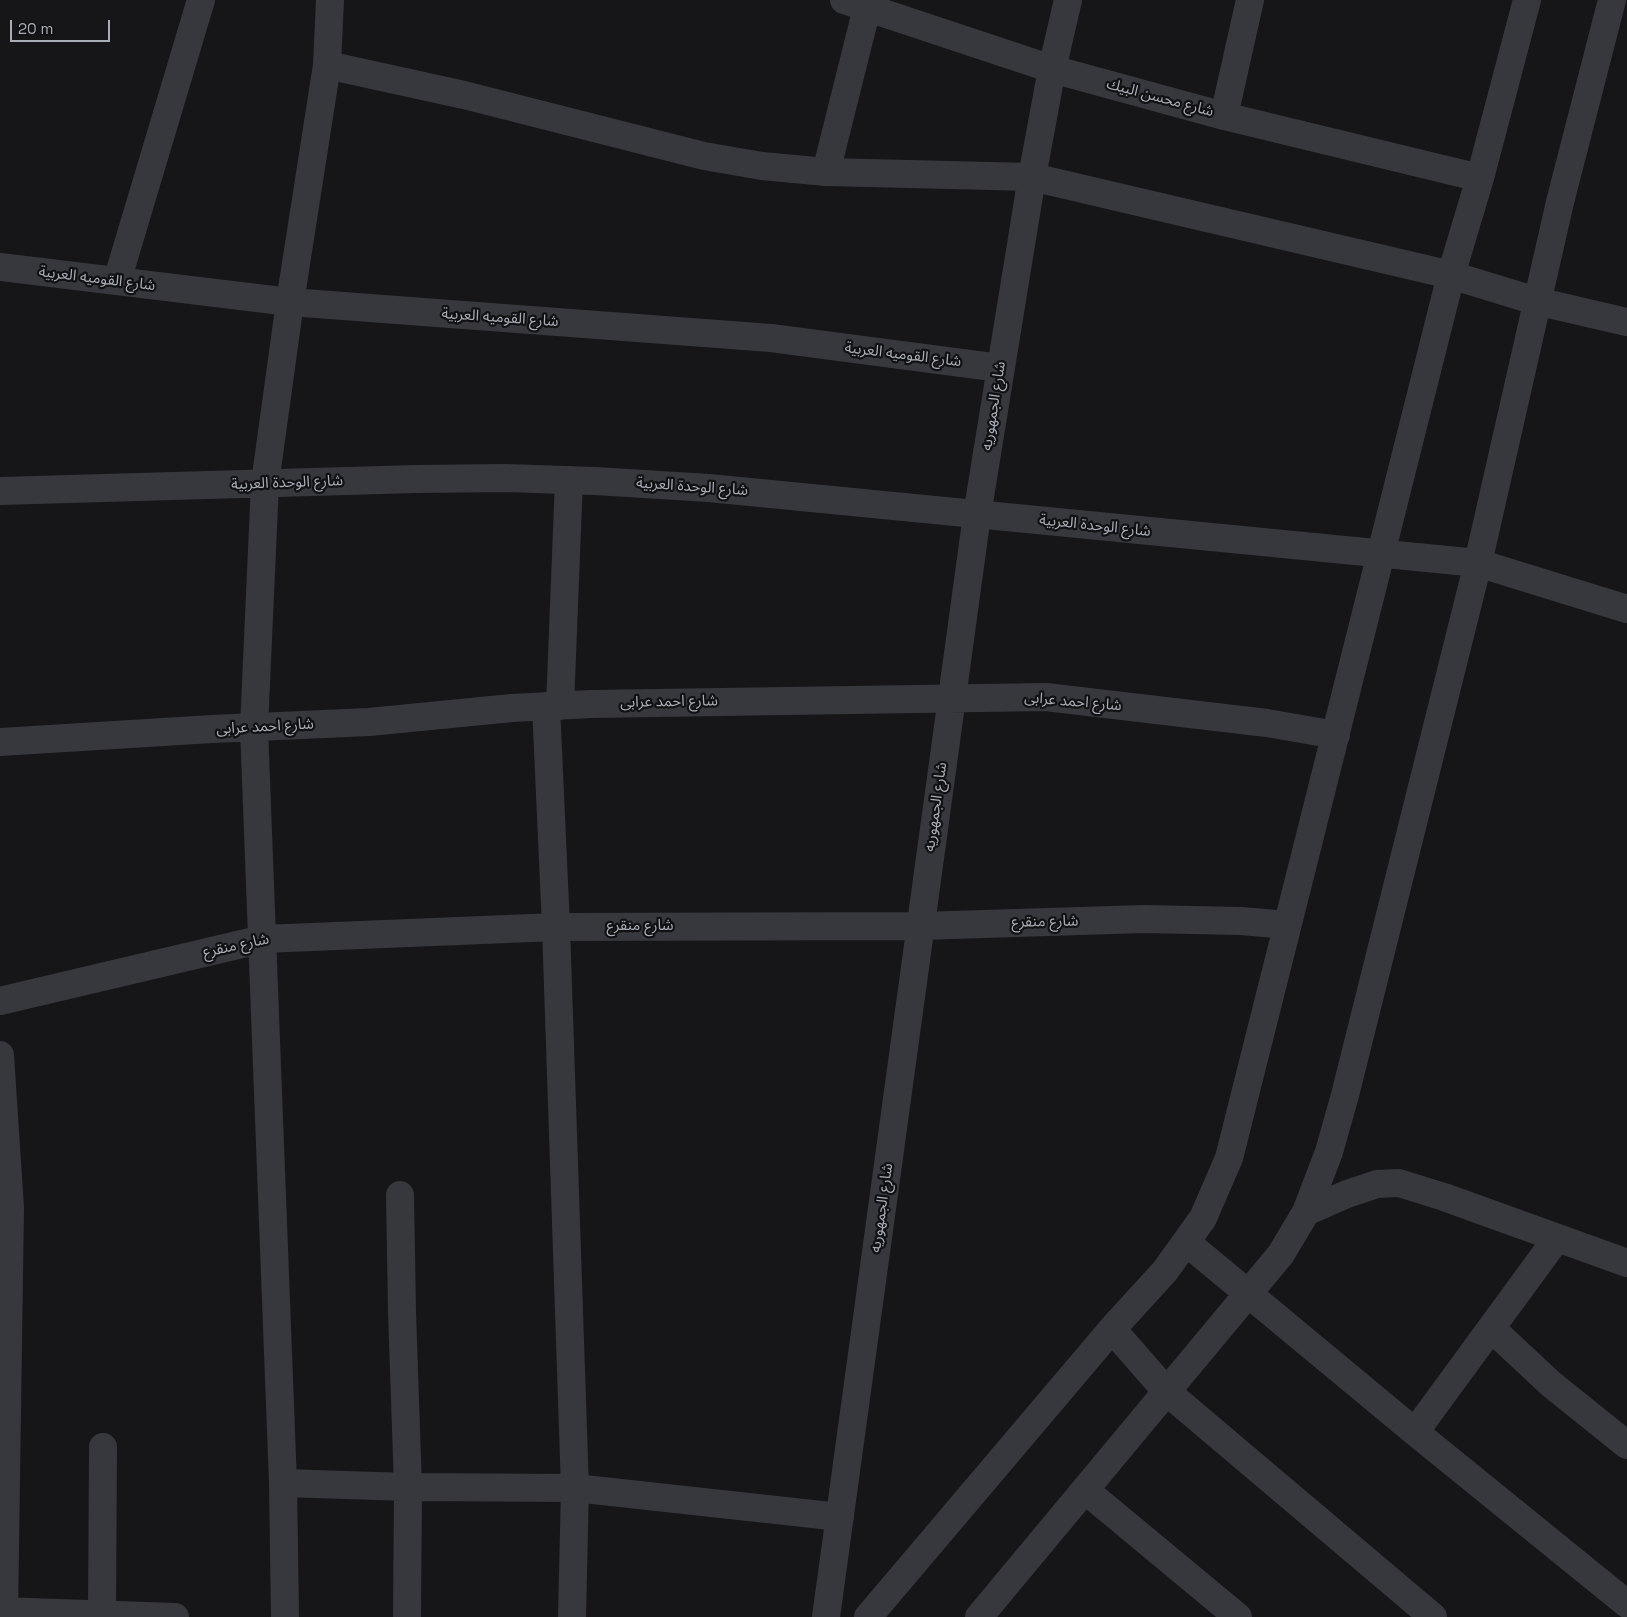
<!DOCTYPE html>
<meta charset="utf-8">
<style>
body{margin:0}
#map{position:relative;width:1627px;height:1617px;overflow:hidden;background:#161618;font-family:"Space Grotesk",sans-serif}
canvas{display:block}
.scale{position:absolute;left:10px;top:20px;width:100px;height:22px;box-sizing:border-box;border:2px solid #a8adb8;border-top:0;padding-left:6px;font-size:15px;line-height:18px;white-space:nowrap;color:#a8adb8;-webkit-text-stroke:4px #111113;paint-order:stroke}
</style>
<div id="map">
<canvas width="1627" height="1617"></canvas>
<div class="scale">20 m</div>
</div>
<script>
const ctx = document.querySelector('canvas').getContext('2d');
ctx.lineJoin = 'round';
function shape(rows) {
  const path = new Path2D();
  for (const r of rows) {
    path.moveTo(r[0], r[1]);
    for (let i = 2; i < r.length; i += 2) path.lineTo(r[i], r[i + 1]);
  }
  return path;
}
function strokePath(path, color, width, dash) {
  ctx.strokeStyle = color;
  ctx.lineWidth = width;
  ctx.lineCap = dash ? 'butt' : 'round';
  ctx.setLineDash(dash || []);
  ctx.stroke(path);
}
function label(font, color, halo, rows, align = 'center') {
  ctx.font = font + ' "Space Grotesk","Noto Sans Arabic",sans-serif';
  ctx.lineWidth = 4.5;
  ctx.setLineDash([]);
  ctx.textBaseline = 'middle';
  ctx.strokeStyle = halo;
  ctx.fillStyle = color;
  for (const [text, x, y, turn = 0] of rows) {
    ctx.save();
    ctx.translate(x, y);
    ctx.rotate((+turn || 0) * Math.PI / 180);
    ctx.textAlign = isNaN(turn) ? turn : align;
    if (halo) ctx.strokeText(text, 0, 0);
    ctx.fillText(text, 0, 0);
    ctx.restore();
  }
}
const minor = shape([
 [844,0,1052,69,1224,116,1480,178],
 [327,65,464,95,704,156,762,166,826,172,1032,177,1451,275,1536,301,1627,322],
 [1224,116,1250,0],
 [826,172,867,8],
 [0,267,290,302,771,338,1000,368],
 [117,281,201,0],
 [0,491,416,479,505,478,595,481,709,488,1478,563,1627,609],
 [546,706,556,927,575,1488,572,1617],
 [560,706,569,480],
 [0,742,212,729,369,722,512,708,591,704,1046,697,1267,723,1336,735],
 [0,1001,263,939,556,927,920,926,1144,919,1241,921,1287,925],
 [0,1055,10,1208,4,1617],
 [400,1195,402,1312,408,1487,407,1617],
 [1306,1212,1347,1194,1377,1184,1399,1183,1444,1197,1627,1263],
 [1186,1242,1415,1432,1627,1604],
 [1491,1328,1551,1384,1627,1445],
 [1112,1329,1167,1392,1433,1617],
 [1415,1432,1557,1238],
 [283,1483,408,1487,575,1488,840,1517],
 [1085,1490,1238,1617],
 [0,1611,175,1617],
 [102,1617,103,1447],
 [285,1617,283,1483,254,728,265,483,290,302,327,65,330,0],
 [826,1617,977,515,1032,177,1052,69,1068,0],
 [868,1617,1112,1329,1165,1271,1203,1218,1229,1158,1451,275,1480,178,1527,0],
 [979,1617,1281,1254,1306,1212,1329,1152,1345,1095,1478,563,1560,202,1612,0]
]);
const streetNames = [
 ["شارع محسن البيك",1160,98,15],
 ["شارع القوميه العربية",97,279,7],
 ["شارع القوميه العربية",500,318,4],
 ["شارع القوميه العربية",903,355,7],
 ["شارع الجمهوريه",994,406,-81],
 ["شارع الوحدة العربية",287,483,-2],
 ["شارع الوحدة العربية",692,487,4],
 ["شارع الوحدة العربية",1095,526,6],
 ["شارع احمد عرابى",669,702,-1],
 ["شارع احمد عرابى",1073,702,5],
 ["شارع احمد عرابى",265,727,-3],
 ["شارع الجمهوريه",936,807,-82],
 ["شارع منقرع",1045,922,-1],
 ["شارع منقرع",640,926],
 ["شارع منقرع",236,946,-12],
 ["شارع الجمهوريه",882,1208,-82]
];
strokePath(minor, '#37383d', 28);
label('15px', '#a8adb8', '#111113', streetNames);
</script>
